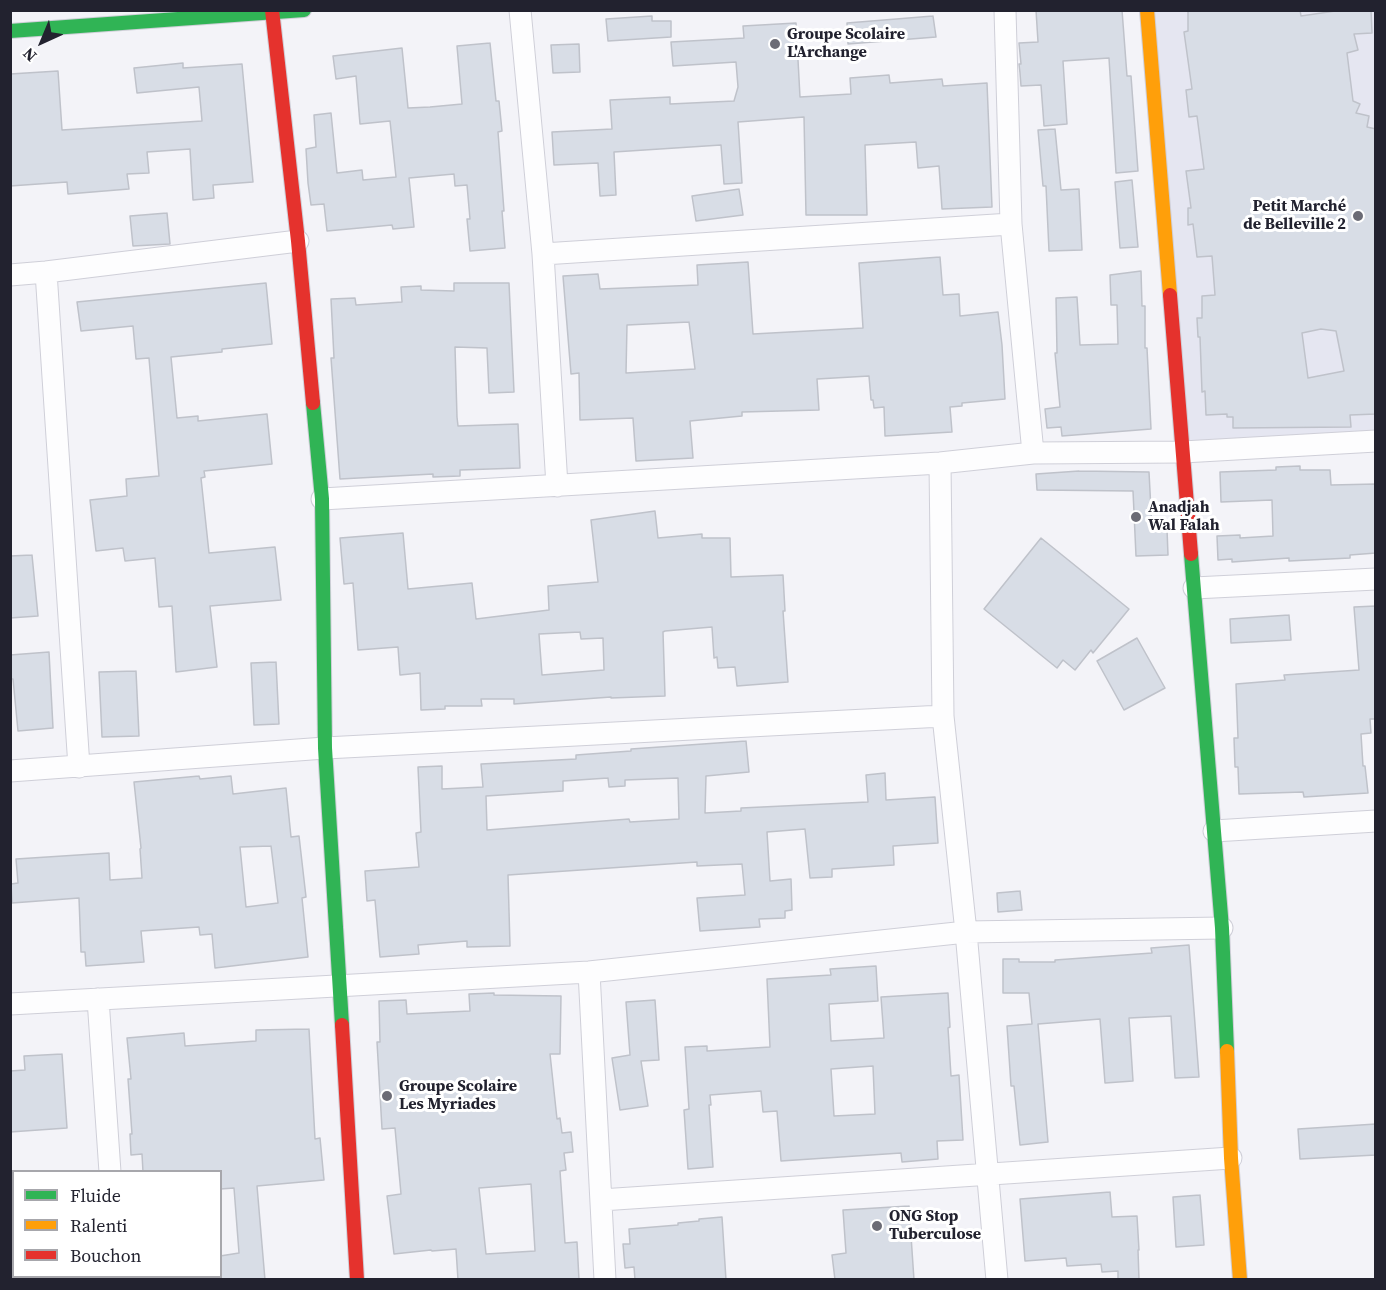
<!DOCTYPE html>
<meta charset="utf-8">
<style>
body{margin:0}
#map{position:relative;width:1386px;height:1290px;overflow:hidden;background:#f3f3f8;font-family:"Source Serif 4",serif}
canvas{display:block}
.frame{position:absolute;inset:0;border:12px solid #22222f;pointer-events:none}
.legend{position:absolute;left:12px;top:1170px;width:210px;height:108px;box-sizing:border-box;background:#fff;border:2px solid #a7a7ac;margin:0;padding:8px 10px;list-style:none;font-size:18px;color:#22222f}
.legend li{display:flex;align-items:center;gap:12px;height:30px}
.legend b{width:30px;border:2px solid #a7a7ac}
.north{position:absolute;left:12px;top:12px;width:60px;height:60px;-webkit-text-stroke:4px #fff;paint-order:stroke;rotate:224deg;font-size:16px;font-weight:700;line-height:24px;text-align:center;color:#22222f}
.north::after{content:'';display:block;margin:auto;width:21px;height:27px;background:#22222f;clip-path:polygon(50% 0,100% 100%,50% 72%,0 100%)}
</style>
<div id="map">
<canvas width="1386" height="1290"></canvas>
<div class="frame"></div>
<ul class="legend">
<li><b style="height:8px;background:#30b455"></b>Fluide</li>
<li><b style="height:8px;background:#ff9f0a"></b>Ralenti</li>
<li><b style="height:8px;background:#e5322d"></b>Bouchon</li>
</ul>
<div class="north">N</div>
</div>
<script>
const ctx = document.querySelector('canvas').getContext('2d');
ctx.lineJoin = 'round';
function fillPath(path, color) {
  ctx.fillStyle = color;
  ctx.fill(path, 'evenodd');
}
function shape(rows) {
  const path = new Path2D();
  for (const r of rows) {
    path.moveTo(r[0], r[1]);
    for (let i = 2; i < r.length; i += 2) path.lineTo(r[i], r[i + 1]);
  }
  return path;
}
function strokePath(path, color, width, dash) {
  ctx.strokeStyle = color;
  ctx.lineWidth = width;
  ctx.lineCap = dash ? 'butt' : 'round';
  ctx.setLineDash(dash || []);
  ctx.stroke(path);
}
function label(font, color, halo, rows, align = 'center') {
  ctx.font = font + ' "Source Serif 4",serif';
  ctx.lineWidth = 6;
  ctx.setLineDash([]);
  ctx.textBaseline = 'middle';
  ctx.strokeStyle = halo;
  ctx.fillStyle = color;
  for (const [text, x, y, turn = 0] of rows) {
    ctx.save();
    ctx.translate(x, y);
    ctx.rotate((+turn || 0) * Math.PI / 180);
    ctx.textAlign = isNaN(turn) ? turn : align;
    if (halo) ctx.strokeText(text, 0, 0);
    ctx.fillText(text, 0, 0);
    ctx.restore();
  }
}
const built = shape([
 [1153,11,1375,11,1375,432,1187,446]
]);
const building = shape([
 [1036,10,1122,10,1127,76,1131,76,1138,171,1116,173,1109,58,1063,61,1067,124,1044,126,1041,85,1021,86,1020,73,1019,64,1021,64,1019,43,1038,42,1036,10],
 [1188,10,1300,10,1301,16,1342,10,1371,10,1372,33,1354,34,1358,50,1347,53,1353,101,1360,104,1356,113,1369,116,1367,127,1376,129,1376,414,1350,415,1351,427,1233,428,1233,417,1227,417,1227,414,1206,415,1205,391,1202,392,1200,337,1198,337,1197,318,1202,318,1202,296,1215,295,1212,256,1197,257,1193,224,1188,225,1188,208,1191,208,1186,171,1204,169,1197,116,1189,117,1186,90,1192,89,1184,32,1188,31,1188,10],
 [1321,329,1336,331,1344,371,1308,378,1302,333,1321,329],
 [652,16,652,21,671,21,671,37,608,41,606,19,652,16],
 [933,16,936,37,848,44,847,23,933,16],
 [796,23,800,97,851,94,850,78,889,75,890,83,942,79,943,86,987,83,992,207,942,209,939,166,918,168,916,142,865,145,867,215,806,215,804,117,738,122,742,183,724,184,721,145,614,152,616,195,600,196,598,163,554,165,552,132,612,129,610,100,670,97,670,104,734,101,738,87,736,62,673,66,671,42,744,38,743,26,796,23],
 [490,43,496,101,499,101,502,131,498,132,504,211,502,211,505,248,470,251,467,219,470,219,467,185,455,186,454,174,409,178,414,227,393,229,392,225,327,231,324,204,311,205,308,183,306,149,316,147,314,115,331,113,337,173,362,170,363,180,396,177,390,121,360,124,356,76,336,79,333,56,402,48,408,108,430,107,462,104,457,46,490,43],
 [579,44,580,72,553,73,551,45,579,44],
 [183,63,183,68,242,64,253,182,213,185,214,198,193,200,190,149,147,152,149,173,127,174,129,189,68,194,67,182,10,186,10,74,58,71,62,130,202,121,199,87,137,93,134,68,183,63],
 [1055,129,1061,190,1079,189,1082,250,1049,251,1046,186,1043,186,1038,130,1055,129],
 [1132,180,1138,247,1120,248,1115,182,1132,180],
 [739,189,743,215,696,221,692,196,739,189],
 [167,213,170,244,133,246,130,216,167,213],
 [940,257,943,295,959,294,960,316,998,312,1002,345,1005,399,962,403,962,406,950,407,952,432,885,436,884,407,874,408,873,400,871,400,869,376,817,379,819,410,742,412,742,416,690,421,693,458,636,461,633,418,580,420,579,373,571,374,563,276,598,274,600,289,698,285,697,265,748,262,753,334,863,328,859,263,940,257],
 [689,322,695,369,626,373,627,325,689,322],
 [1141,271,1142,306,1145,306,1145,348,1147,348,1151,429,1062,436,1061,427,1047,428,1045,409,1060,407,1055,353,1057,353,1056,298,1077,297,1080,345,1118,344,1117,305,1111,305,1110,275,1141,271],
 [266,283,272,344,222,349,222,352,171,357,177,418,198,416,198,421,267,414,272,464,204,471,205,477,201,478,209,553,275,547,281,600,210,606,217,667,176,672,172,606,159,607,155,558,125,561,123,548,96,551,90,500,127,496,126,479,159,476,149,358,136,359,133,326,81,331,77,302,266,283],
 [454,283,509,283,514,392,489,393,487,348,455,347,457,417,458,426,518,424,520,468,460,470,460,476,433,477,433,474,340,479,331,358,334,358,331,299,355,298,356,305,402,302,401,287,421,286,421,290,454,291,454,283],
 [1300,466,1300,470,1330,470,1331,485,1376,484,1376,553,1350,555,1350,558,1289,561,1289,558,1232,562,1232,559,1218,560,1217,536,1240,535,1240,538,1273,536,1272,500,1221,502,1220,472,1276,470,1276,467,1300,466],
 [1079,471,1149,472,1152,529,1167,529,1168,555,1136,556,1133,491,1037,490,1036,474,1079,471],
 [655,511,658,538,702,534,702,538,730,538,731,577,783,575,785,611,783,611,788,682,737,686,735,667,718,668,717,657,714,658,712,627,665,631,663,632,665,696,611,698,611,697,514,704,514,699,481,699,482,706,445,706,445,709,421,710,420,673,400,675,398,647,358,650,353,583,344,584,340,538,403,533,408,589,472,583,476,619,549,610,548,586,598,582,591,520,655,511],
 [580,632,581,639,603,638,604,670,542,675,539,634,580,632],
 [1041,538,1129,609,1093,653,1091,650,1075,670,1063,660,1057,668,984,609,1041,538],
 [32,555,38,616,10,618,10,556,32,555],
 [1376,606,1376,719,1370,719,1371,733,1361,734,1363,766,1365,766,1368,793,1304,797,1303,792,1239,794,1238,767,1235,767,1234,738,1238,738,1236,684,1285,680,1284,675,1359,670,1354,607,1376,606],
 [1289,615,1291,640,1231,643,1230,619,1289,615],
 [1137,638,1165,688,1124,710,1097,661,1137,638],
 [49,652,53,728,18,731,13,679,10,679,10,655,49,652],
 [276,662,279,724,254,725,251,663,276,662],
 [136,671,139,736,102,737,99,672,136,671],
 [746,741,749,772,706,776,705,813,741,811,741,808,868,802,866,775,885,773,886,800,935,797,938,843,893,846,894,865,832,869,832,877,810,878,805,829,767,832,770,881,791,879,792,910,785,911,785,918,759,919,760,927,700,931,697,898,745,895,742,864,697,866,697,862,508,875,510,946,467,947,467,941,418,945,419,954,380,957,375,900,367,901,365,871,419,867,416,833,421,832,418,767,442,766,442,789,483,787,481,764,576,759,576,755,631,751,631,749,746,741],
 [608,778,609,787,625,786,625,780,678,778,679,819,630,822,629,819,487,830,486,796,563,791,563,781,608,778],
 [199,776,200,779,231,776,233,794,286,788,291,837,299,836,306,897,302,898,308,957,215,968,212,934,200,935,199,927,141,931,144,962,86,966,85,952,81,952,79,898,12,903,11,884,18,883,16,859,109,853,110,880,142,878,140,849,141,848,134,782,199,776],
 [271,846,278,903,246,907,240,847,271,846],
 [1020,891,1022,910,998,912,997,893,1020,891],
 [1189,945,1199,1077,1175,1078,1171,1016,1129,1018,1133,1081,1105,1083,1100,1019,1038,1024,1048,1142,1020,1145,1014,1086,1011,1086,1007,1026,1032,1024,1029,993,1003,993,1003,959,1019,959,1019,962,1055,962,1055,960,1152,953,1151,948,1189,945],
 [876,966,878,1001,829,1004,831,1041,884,1038,881,997,948,993,950,1027,948,1028,951,1076,959,1075,963,1140,937,1141,938,1159,902,1162,901,1153,781,1161,777,1111,763,1112,761,1091,710,1095,711,1105,709,1105,713,1167,688,1169,684,1110,689,1109,685,1047,707,1046,707,1051,770,1047,767,979,831,975,830,969,876,966],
 [873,1066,875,1114,834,1116,831,1069,873,1066],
 [494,993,494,995,561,996,560,1054,550,1054,557,1119,560,1118,562,1133,571,1132,573,1152,564,1153,566,1170,560,1171,565,1243,577,1242,579,1280,458,1280,456,1249,432,1251,431,1250,394,1254,387,1196,401,1194,395,1128,382,1129,377,1042,380,1042,379,1001,406,1000,407,1014,470,1011,469,994,494,993],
 [531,1184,535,1251,486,1254,479,1188,531,1184],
 [655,1000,659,1060,641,1061,648,1106,620,1110,612,1058,630,1055,626,1002,655,1000],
 [309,1029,315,1139,320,1138,324,1180,257,1186,265,1280,220,1280,220,1256,239,1253,234,1188,220,1189,220,1172,143,1172,142,1154,131,1155,130,1134,132,1134,128,1079,131,1079,127,1038,184,1033,185,1046,256,1041,256,1030,309,1029],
 [62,1054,67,1128,10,1132,10,1071,25,1070,24,1056,62,1054],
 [1376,1124,1376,1155,1300,1159,1298,1129,1376,1124],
 [1110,1192,1112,1217,1137,1216,1139,1250,1138,1250,1139,1280,1118,1280,1118,1271,1102,1272,1101,1264,1067,1266,1066,1258,1025,1261,1020,1199,1110,1192],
 [1200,1195,1204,1245,1176,1247,1173,1197,1200,1195],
 [909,1206,914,1280,835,1280,832,1255,846,1253,843,1210,909,1206],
 [722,1217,726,1280,635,1280,634,1267,625,1268,623,1244,630,1244,629,1229,678,1225,678,1223,699,1221,699,1219,722,1217]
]);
const street = shape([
 [520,10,543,254,557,486],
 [1005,10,1011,224,1033,453],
 [543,254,1011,224],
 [46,272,79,767],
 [10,275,46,272,298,241],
 [940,463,943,716,966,932,997,1280],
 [322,499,940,463,1033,453,1183,452,1376,441],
 [1194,588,1376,579],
 [10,771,325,748,943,716],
 [1214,831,1376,821],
 [589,972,605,1280],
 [98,999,110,1172],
 [10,1004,589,972,966,932,1222,928],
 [601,1200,1231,1158],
 [117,1276,117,1280]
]);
const fast = shape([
 [10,31,304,10],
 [313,403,322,499,325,748,342,1025],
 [1191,554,1222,928,1227,1051]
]);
const slow = shape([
 [1147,10,1170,295],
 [1227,1051,1231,1158,1240,1280]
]);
const jam = shape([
 [272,10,298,241,313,403],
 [1170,295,1191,554],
 [342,1025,357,1280]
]);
const markers = [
 [775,44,6,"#6b6b75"],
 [1358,216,6,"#6b6b75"],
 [1136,517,6,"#6b6b75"],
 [387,1096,6,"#6b6b75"],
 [877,1226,6,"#6b6b75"]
];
const poiNames = [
 ["Groupe Scolaire",787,35],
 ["L'Archange",787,53],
 ["Petit Marché",1346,207,"right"],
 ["de Belleville 2",1346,225,"right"],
 ["Anadjah",1148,508],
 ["Wal Falah",1148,526],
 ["Groupe Scolaire",399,1087],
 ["Les Myriades",399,1105],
 ["ONG Stop",889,1217],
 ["Tuberculose",889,1235]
];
fillPath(built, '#e5e6f1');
fillPath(building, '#d8dde6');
strokePath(building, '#bfc2ca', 1.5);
strokePath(street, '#cfcfd8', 23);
strokePath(fast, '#cfcfd8', 16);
strokePath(slow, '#cfcfd8', 16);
strokePath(jam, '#cfcfd8', 16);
strokePath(street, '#fdfdfe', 21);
strokePath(fast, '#30b455', 14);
strokePath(slow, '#ff9f0a', 14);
strokePath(jam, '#e5322d', 14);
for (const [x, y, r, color] of markers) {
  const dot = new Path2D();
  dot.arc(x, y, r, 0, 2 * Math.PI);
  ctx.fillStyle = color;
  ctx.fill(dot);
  strokePath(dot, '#fff', 2);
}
label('bold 16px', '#22222f', '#fff', poiNames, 'left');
</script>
